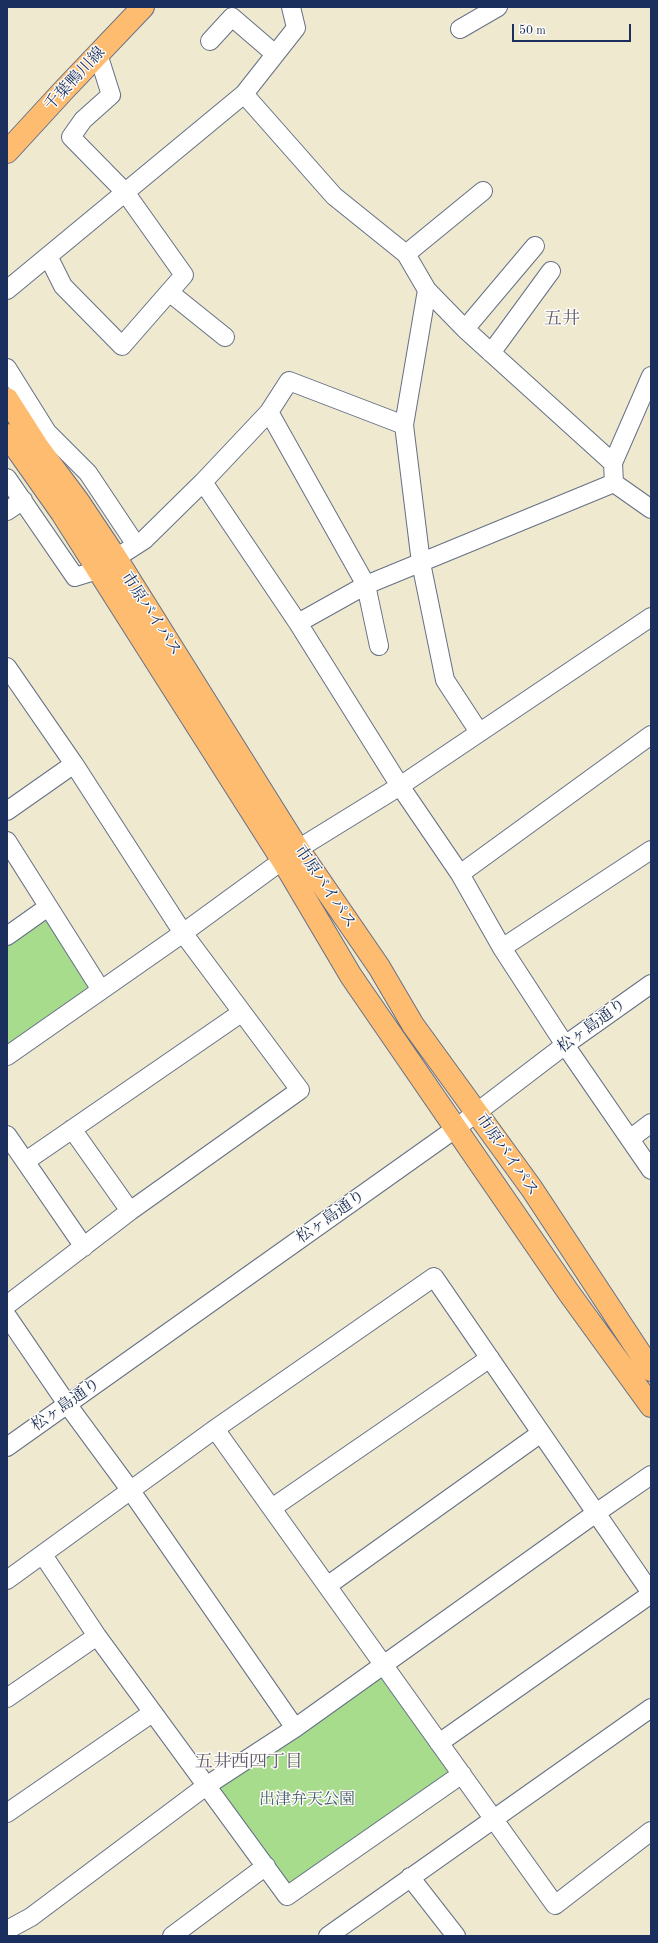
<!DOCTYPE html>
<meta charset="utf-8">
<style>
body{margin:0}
#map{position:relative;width:658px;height:1943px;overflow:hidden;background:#efe9cf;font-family:"Old Standard TT",serif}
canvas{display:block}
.frame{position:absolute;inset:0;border:8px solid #1b2f5e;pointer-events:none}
.scale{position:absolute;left:512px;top:24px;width:119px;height:18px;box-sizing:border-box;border:2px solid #1b2f5e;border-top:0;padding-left:5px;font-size:12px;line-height:14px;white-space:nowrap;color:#1b2f5e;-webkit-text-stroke:3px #fdfcf7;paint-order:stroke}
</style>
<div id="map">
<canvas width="658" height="1943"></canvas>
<div class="frame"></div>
<div class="scale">50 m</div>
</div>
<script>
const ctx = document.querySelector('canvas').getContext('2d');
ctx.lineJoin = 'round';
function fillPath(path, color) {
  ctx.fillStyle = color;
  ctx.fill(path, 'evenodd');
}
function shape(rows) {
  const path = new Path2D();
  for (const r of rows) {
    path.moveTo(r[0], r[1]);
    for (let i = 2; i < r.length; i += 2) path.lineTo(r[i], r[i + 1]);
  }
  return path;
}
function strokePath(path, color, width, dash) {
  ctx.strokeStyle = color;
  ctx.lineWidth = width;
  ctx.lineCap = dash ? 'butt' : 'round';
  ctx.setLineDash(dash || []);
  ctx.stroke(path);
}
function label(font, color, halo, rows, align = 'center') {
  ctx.font = font + ' "Old Standard TT","Noto Serif JP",serif';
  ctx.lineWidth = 3;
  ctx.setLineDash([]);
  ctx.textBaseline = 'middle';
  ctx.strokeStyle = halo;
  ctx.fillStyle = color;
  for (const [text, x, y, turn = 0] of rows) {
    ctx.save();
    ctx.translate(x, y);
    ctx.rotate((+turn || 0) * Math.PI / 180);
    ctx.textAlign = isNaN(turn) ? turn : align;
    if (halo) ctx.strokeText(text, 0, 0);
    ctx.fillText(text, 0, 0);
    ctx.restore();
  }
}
const green = shape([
 [48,907,101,990,7,1057,7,936],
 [383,1665,462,1774,287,1896,206,1786]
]);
const minor = shape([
 [460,29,498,7],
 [210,41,232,17,275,54],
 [244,94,334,196,406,254,427,290,465,329,613,463],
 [406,254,483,191],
 [48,256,63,286,122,346,184,275,125,192,71,137,83,120,111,95,98,54],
 [7,290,244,94,296,28,291,7],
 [427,290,404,425,421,563,445,680,479,732],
 [169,292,225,337],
 [465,329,535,246],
 [491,353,551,271],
 [7,368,47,432,88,473,136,545],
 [269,412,366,585,379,646],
 [7,478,75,577,98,570],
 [203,482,298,623,400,786,460,874,502,948,565,1045,651,1170],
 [614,483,651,509],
 [7,511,23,500],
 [116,558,144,540,203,482,269,412,289,381,404,425],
 [298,623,366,585,614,483,613,463,651,376],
 [7,667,74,764,183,933,300,1090,130,1211,7,1305],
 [7,811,74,764],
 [7,841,101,990],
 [460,874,651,735],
 [7,936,48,907],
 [502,948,651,850],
 [7,1056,183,933,298,849,400,786,651,617],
 [72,1129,130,1211],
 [7,1135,84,1247],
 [630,1139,651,1123],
 [26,1161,241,1013],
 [7,1316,67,1404,131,1491,295,1728],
 [215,1429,555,1905,651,1831],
 [7,1447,455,1129,565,1045,651,984],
 [272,1508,490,1358],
 [43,1555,97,1636,287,1896,462,1774],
 [7,1580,215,1429,434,1277,651,1593],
 [327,1586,541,1433],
 [7,1698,97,1636],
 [439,1743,651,1594],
 [7,1813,152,1713],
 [410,1877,456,1936],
 [7,1930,31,1917,206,1786,295,1728,596,1513,651,1475],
 [172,1936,266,1866],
 [328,1936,651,1708]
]);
const major = shape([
 [7,152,63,91,143,7]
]);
const highway = shape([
 [7,399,37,446,78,501,116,558,298,849,379,967,413,1025,532,1189,651,1370],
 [7,435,62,513,161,669,283,861,351,976,569,1293,651,1406]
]);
const streetNames = [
 ["千葉鴨川線",75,79,-47],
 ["市原バイパス",151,614,57],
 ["市原バイパス",325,887,56],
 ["松ヶ島通り",592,1026,-36],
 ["市原バイパス",507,1155,55],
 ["松ヶ島通り",331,1217,-35],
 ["松ヶ島通り",66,1405,-35]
];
const parkNames = [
 ["出津弁天公園",307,1800]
];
const quarterNames = [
 ["五井",562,319],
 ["五井西四丁目",249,1762]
];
fillPath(green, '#a7dc8c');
strokePath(minor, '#657086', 20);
strokePath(major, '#657086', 24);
strokePath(highway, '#657086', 24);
strokePath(minor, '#fff', 18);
strokePath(major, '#febc70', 22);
strokePath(highway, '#febc70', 22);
label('16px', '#1b2f5e', '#fdfcf7', streetNames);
label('16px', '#3e5a6a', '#fdfcf7', parkNames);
label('18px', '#5f576f', '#fdfcf7', quarterNames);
</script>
